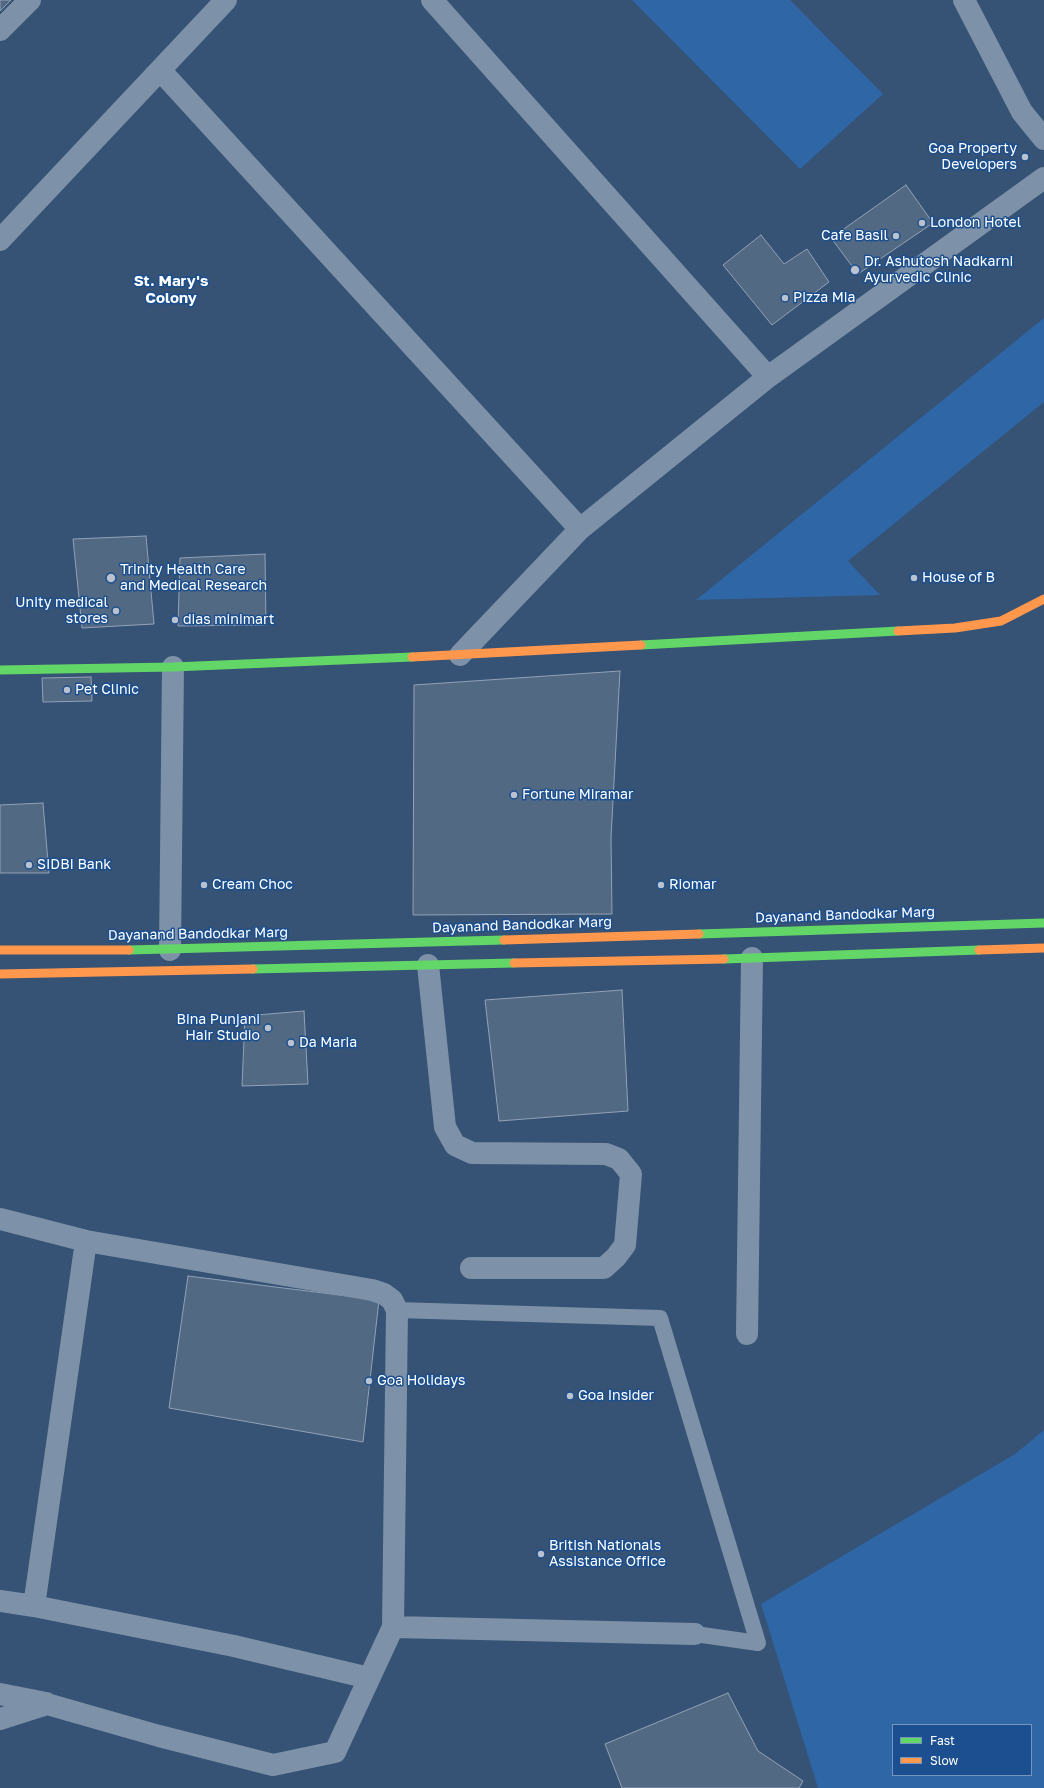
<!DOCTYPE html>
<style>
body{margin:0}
#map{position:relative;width:1044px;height:1788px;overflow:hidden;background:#365274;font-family:"Golos Text",sans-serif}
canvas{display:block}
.legend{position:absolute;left:892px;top:1724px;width:140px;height:52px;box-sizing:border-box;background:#1b4f8f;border:1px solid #7695bc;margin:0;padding:5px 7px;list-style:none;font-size:12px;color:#fff}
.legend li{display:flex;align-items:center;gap:8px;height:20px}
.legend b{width:20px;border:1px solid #7695bc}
</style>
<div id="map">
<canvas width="1044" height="1788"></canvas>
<ul class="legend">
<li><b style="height:5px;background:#63d668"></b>Fast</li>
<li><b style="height:5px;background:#ff974d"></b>Slow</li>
</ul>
</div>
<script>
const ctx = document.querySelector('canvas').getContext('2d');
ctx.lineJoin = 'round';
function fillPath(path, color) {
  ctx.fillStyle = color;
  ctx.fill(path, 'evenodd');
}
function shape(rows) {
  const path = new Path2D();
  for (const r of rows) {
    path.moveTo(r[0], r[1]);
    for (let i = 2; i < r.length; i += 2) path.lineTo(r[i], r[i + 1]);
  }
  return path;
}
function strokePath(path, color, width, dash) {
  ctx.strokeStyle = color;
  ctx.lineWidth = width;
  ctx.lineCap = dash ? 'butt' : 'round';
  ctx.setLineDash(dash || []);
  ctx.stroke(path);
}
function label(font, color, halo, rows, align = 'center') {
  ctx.font = font + ' "Golos Text",sans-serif';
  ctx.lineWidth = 3;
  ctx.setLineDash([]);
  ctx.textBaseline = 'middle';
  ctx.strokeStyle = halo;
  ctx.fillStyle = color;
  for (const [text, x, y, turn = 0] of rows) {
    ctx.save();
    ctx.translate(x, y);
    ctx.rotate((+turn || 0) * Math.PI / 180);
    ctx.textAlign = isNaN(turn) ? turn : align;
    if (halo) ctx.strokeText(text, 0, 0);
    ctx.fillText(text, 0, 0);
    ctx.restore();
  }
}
const green = shape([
 [632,0,790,0,883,94,800,169],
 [1044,318,1044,402,848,561,880,595,696,600],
 [1044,1430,1044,1788,818,1788,761,1604,1015,1454],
 [893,1725,1031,1725,1031,1775,893,1775]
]);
const building = shape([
 [0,0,11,0,0,11,0,0],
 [906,185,933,223,858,274,831,238,906,185],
 [761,235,784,264,807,249,829,282,772,325,723,265,761,235],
 [146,536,154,624,82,628,73,539,146,536],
 [265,554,266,625,178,626,180,558,265,554],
 [620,671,611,838,612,914,413,915,414,685,620,671],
 [91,677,92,701,43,702,42,678,91,677],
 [43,803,49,873,0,873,0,805,43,803],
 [622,990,628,1111,499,1121,485,1000,622,990],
 [304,1011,308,1084,242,1086,245,1016,304,1011],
 [188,1276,379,1300,363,1442,169,1408,188,1276],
 [728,1693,758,1751,803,1781,799,1788,622,1788,605,1744,728,1693]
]);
const lane = shape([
 [397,1310,660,1318,758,1643,695,1634]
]);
const street = shape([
 [432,0,768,377],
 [964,0,1022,112,1044,139],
 [0,30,30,0],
 [160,70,580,529],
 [0,240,226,0],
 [460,655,580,529,768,377,1044,178],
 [170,950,173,667],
 [428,965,445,1127,455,1145,472,1153,606,1154,619,1159,631,1174,625,1245,616,1257,604,1268,471,1268],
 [0,1219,86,1241,34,1606,0,1601],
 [86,1241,372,1290,384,1294,392,1300,397,1310,393,1627,695,1634],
 [747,1334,752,958],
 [34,1606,234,1646,369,1678],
 [0,1694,46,1703],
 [0,1719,47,1704,159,1736,273,1765,335,1752,393,1627]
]);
const fast = shape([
 [641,645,898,631],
 [0,670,173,667,412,657],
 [699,934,1044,923],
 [129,950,504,940],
 [724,959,979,950],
 [253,969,514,963]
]);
const slow = shape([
 [898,631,955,628,1001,621,1044,599],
 [412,657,641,645],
 [504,940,699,934],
 [0,950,129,950],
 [979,950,1044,948],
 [514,963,724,959],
 [0,974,253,969]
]);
const markers = [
 [1025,157,4,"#b9c2ce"],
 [922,223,4,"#b9c2ce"],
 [896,236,4,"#b9c2ce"],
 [855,270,5,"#b9c2ce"],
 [785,298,4,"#b9c2ce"],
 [111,578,5,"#b9c2ce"],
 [914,578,4,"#b9c2ce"],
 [116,611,4,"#b9c2ce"],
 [175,620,4,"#b9c2ce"],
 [67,690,4,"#b9c2ce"],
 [514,795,4,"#b9c2ce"],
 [29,865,4,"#b9c2ce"],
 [204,885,4,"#b9c2ce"],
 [661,885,4,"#b9c2ce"],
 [268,1028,4,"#b9c2ce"],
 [291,1043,4,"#b9c2ce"],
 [369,1381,4,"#b9c2ce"],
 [570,1396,4,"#b9c2ce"],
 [541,1554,4,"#b9c2ce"]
];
const poiNames = [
 ["Goa Property",1017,149,"right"],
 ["Developers",1017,165,"right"],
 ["London Hotel",930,223],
 ["Cafe Basil",888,236,"right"],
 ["Dr. Ashutosh Nadkarni",864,262],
 ["Ayurvedic Clinic",864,278],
 ["Pizza Mia",793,298],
 ["Trinity Health Care",120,570],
 ["and Medical Research",120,586],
 ["House of B",922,578],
 ["Unity medical",108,603,"right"],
 ["stores",108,619,"right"],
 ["dias minimart",183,620],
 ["Pet Clinic",75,690],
 ["Fortune Miramar",522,795],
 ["SIDBI Bank",37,865],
 ["Cream Choc",212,885],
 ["Riomar",669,885],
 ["Bina Punjani",260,1020,"right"],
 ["Hair Studio",260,1036,"right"],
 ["Da Maria",299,1043],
 ["Goa Holidays",377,1381],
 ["Goa Insider",578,1396],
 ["British Nationals",549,1546],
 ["Assistance Office",549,1562]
];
const streetNames = [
 ["Dayanand Bandodkar Marg",845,915,-2],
 ["Dayanand Bandodkar Marg",522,925,-2],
 ["Dayanand Bandodkar Marg",198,934,-1]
];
const neighbourhoodNames = [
 ["St. Mary's",171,281],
 ["Colony",171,298]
];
fillPath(green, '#2f66a5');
fillPath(building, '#526984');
strokePath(building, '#92a2b6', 1);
strokePath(lane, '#7d92a8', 16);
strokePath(street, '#7d92a8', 22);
strokePath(fast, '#63d668', 9);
strokePath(slow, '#ff974d', 9);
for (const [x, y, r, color] of markers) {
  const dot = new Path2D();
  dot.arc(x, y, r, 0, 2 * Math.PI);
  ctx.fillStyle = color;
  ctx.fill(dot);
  strokePath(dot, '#1b4f8f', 1.5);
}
label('14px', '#fff', '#1b4f8f', poiNames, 'left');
label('14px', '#fff', '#1b4f8f', streetNames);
label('bold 15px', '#fff', '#1b4f8f', neighbourhoodNames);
</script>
